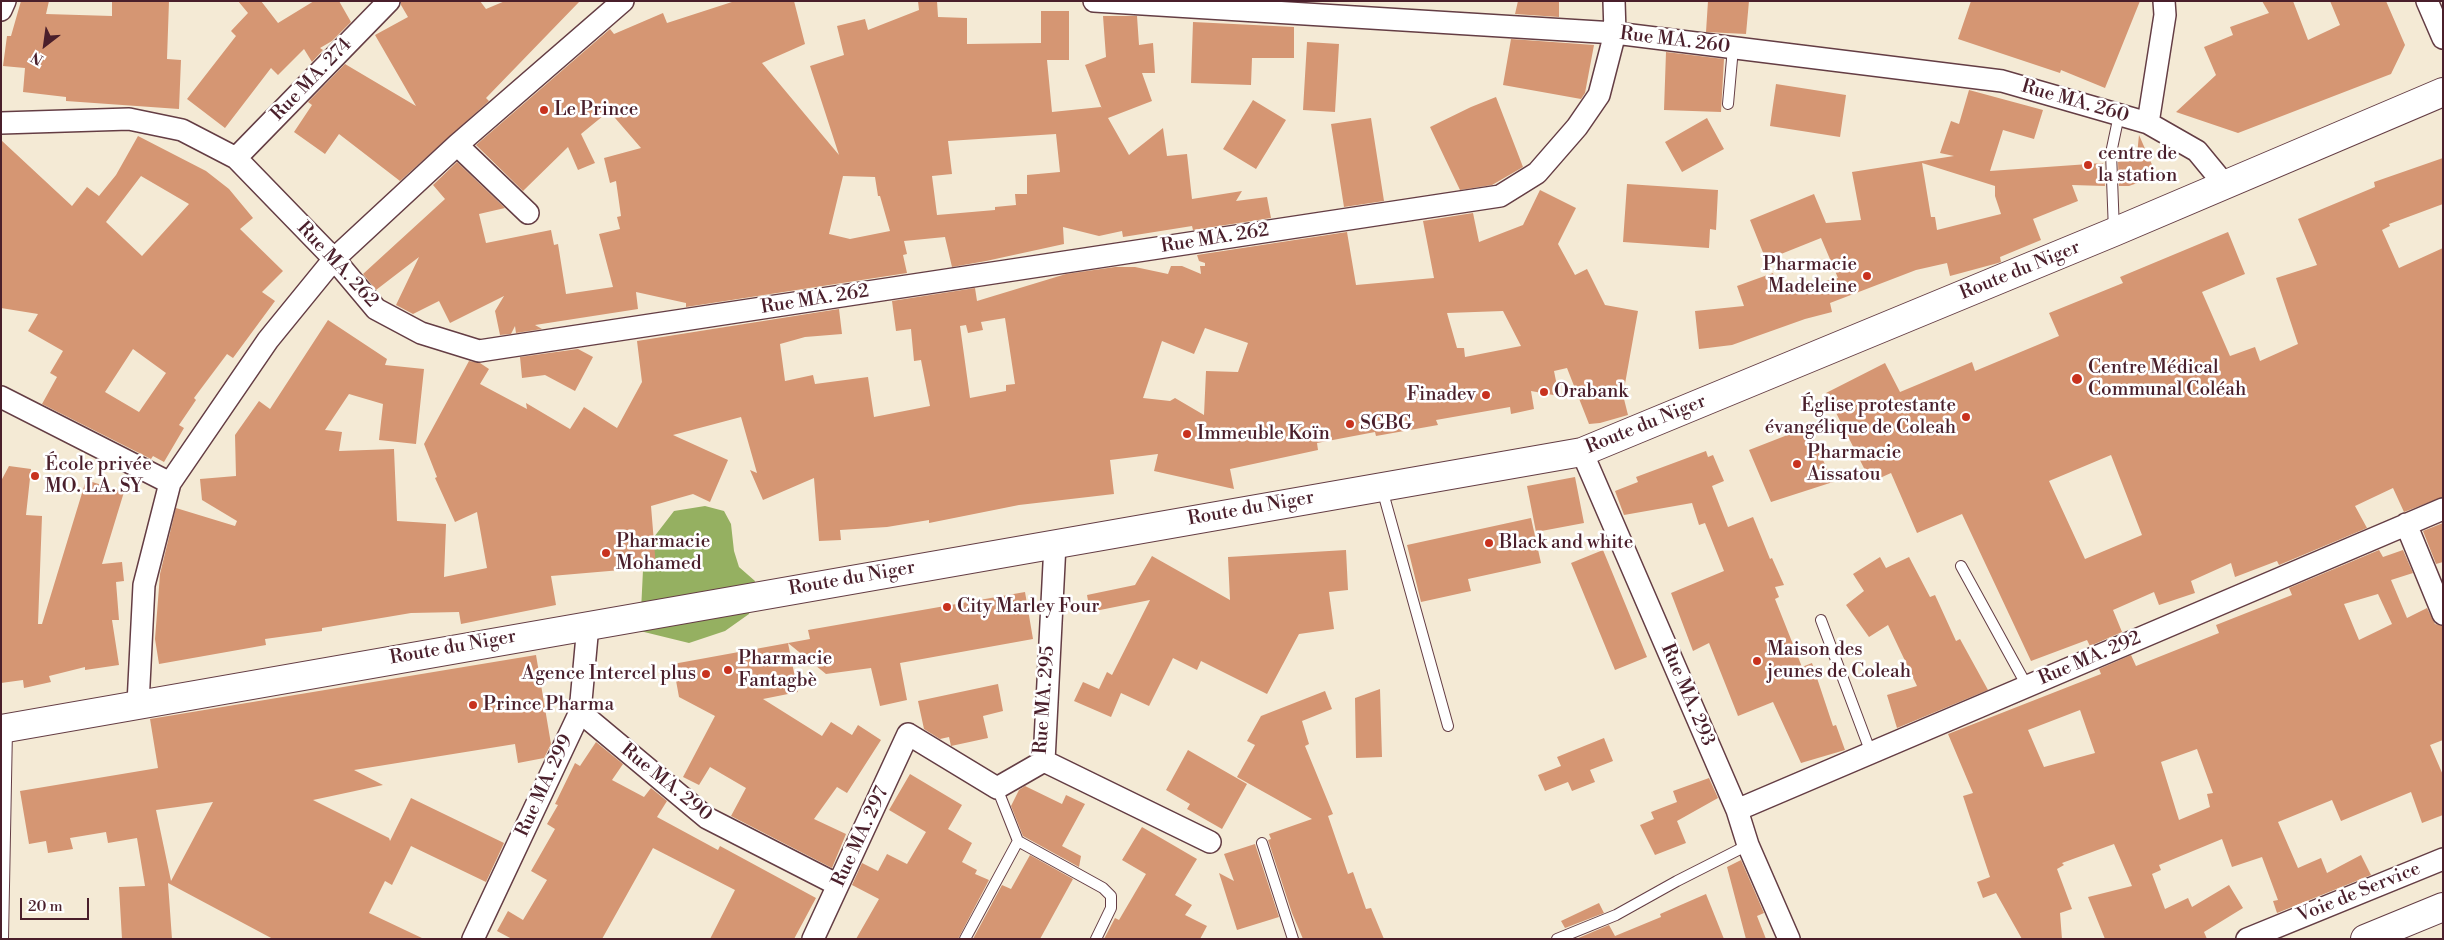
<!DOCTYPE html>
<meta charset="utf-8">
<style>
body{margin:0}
#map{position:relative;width:2444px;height:940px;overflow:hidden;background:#f4ead5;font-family:"Libre Bodoni",serif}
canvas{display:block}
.frame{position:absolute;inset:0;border:2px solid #4a1f2b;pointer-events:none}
.north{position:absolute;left:20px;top:20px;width:50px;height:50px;-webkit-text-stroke:4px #fff;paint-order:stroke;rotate:210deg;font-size:14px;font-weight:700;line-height:20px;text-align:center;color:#4a1f2b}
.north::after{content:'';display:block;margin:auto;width:18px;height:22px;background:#4a1f2b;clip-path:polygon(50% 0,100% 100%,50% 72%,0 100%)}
.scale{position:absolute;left:20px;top:898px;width:69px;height:22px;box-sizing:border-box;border:2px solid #4a1f2b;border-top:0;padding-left:6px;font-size:15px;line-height:18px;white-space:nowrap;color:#4a1f2b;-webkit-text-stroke:4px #fff;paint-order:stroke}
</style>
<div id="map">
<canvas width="2444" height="940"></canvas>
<div class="frame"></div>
<div class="north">N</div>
<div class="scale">20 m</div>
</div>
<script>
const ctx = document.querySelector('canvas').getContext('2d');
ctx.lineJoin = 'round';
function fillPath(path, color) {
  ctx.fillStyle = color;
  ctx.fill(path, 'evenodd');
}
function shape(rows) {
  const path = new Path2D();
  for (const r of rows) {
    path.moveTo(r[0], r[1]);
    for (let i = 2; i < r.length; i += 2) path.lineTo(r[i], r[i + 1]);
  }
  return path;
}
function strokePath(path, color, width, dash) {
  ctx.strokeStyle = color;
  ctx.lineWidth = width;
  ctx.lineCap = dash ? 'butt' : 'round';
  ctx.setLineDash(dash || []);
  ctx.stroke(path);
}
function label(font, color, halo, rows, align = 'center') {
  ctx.font = font + ' "Libre Bodoni",serif';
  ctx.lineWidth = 5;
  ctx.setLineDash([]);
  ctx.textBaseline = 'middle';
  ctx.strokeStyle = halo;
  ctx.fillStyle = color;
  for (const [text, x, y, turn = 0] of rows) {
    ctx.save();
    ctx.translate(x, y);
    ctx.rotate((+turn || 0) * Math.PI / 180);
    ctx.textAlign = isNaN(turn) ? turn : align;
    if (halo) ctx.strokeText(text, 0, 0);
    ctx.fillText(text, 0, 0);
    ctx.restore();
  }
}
const forest = shape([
 [705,506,724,511,731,524,734,551,739,567,755,581,749,614,725,631,689,643,640,631,644,550,674,511]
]);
const building = shape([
 [21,1,49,1,46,14,112,16,112,1,169,1,167,59,181,60,179,109,66,101,66,97,23,92,25,68,3,66,7,36,11,36],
 [238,1,261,1,278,23,314,1,339,1,351,22,332,41,320,48,323,50,312,62,304,49,278,75,271,68,225,128,187,99,236,36,231,31,248,13],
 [401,1,480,1,486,9,505,1,580,1,486,98,489,101,400,181,339,134,325,154,294,132,312,105,308,102,345,64,416,106,375,35,408,17,401,5],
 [735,1,794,1,805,44,762,63,839,155,810,66,844,55,837,26,865,19,868,30,919,10,918,1,937,1,938,17,967,18,967,44,1041,43,1041,11,1069,11,1069,60,1047,60,1052,112,1101,107,1102,109,1085,65,1106,57,1103,16,1137,16,1139,45,1153,43,1155,73,1142,73,1152,101,1108,118,1129,155,1163,128,1167,156,1187,154,1192,199,1242,191,1236,201,1267,197,1271,218,1193,230,1192,226,1123,237,1122,231,1099,236,1063,227,1064,244,986,261,952,267,945,237,904,241,907,254,903,255,907,273,686,307,686,303,636,292,638,309,535,325,542,329,516,333,515,326,511,334,500,335,495,311,504,296,450,323,439,301,413,314,396,305,419,257,376,290,363,274,445,199,433,185,457,162,505,208,479,214,486,243,551,230,554,245,558,244,566,294,613,287,599,234,620,229,617,217,621,216,616,181,610,183,604,158,641,148,609,111,581,134,595,163,578,170,568,147,523,191,476,145,610,29,614,34,663,13,667,23],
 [1056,134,1060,172,1027,175,1027,194,1015,194,1016,205,995,207,995,210,937,215,932,176,952,174,948,141],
 [843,176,875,177,878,196,880,196,890,231,850,239,829,234],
 [1518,1,1559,1,1559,17,1515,14],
 [1708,1,1749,1,1746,34,1706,32],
 [1971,1,2140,1,2105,88,2061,70,2060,73,1958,39],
 [2262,1,2293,1,2308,40,2340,25,2330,1,2386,1,2405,45,2391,74,2238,133,2176,112,2216,75,2204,47,2233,35,2230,27,2269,13],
 [1193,22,1294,27,1294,58,1252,58,1251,85,1191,83],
 [1511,39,1594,45,1585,93,1581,99,1503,85],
 [1307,42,1339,44,1335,112,1303,110],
 [1666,52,1724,59,1721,112,1664,110],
 [1776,84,1846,95,1840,137,1770,126],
 [1969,90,2043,110,2034,139,2003,130,1990,171,2103,163,2105,186,2072,185,2078,201,2033,219,2041,240,2000,257,2001,262,1998,263,1950,276,1947,263,1916,270,1830,303,1832,312,1805,319,1732,345,1699,349,1695,311,1744,306,1737,286,1773,273,1780,292,1838,278,1821,238,1766,260,1750,220,1814,194,1826,223,1861,220,1852,172,1954,156,1940,153,1951,121,1959,124],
 [1922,163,1995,186,1995,196,2001,214,1937,230,1935,217,1931,217],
 [1496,97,1523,167,1492,185,1460,190,1430,127,1471,107],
 [1253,100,1286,120,1256,169,1223,149],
 [1371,118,1384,201,1344,207,1331,124],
 [1707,118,1724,149,1682,172,1665,142],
 [2139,135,2157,176,2129,186,2119,186,2118,162,2137,155],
 [138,136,206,171,229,189,253,218,240,229,283,271,262,292,275,301,233,358,227,354,194,398,196,400,179,425,184,428,164,462,153,456,151,459,42,404,57,377,50,373,63,351,28,331,38,314,1,308,1,140,72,206,87,187,99,196,116,175],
 [141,176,189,204,142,256,106,222],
 [133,349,166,373,139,412,105,392],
 [2443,158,2443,204,2389,224,2390,226,2382,230,2399,268,2443,248,2443,497,2404,512,2393,488,2355,506,2367,528,2279,565,2277,561,2235,577,2231,563,2191,581,2195,593,2159,605,2154,592,2113,610,2122,632,2090,646,2087,640,2031,661,1962,514,1917,533,1891,473,1871,482,1826,393,1885,363,1900,392,1972,362,1975,371,2059,336,2049,313,2123,283,2120,277,2228,232,2245,274,2202,292,2230,356,2255,347,2260,361,2298,344,2276,278,2317,265,2298,219,2375,187,2374,182],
 [2111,455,2142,535,2085,559,2049,481],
 [1627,184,1718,190,1716,230,1710,229,1709,248,1623,242],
 [1540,190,1576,208,1558,244,1575,275,1587,269,1605,305,1638,311,1623,395,1628,415,1600,423,1589,424,1567,368,1554,371,1559,396,1531,391,1534,409,1511,414,1510,407,1436,420,1438,425,1376,436,1375,432,1317,443,1318,450,1230,469,1234,489,1154,471,1158,454,1110,460,1114,494,1019,505,929,523,929,520,887,527,840,530,841,540,819,541,814,478,763,500,750,470,757,473,741,417,673,435,728,460,710,502,693,494,651,506,656,567,551,576,556,605,461,624,459,612,411,613,322,628,322,631,265,639,266,645,159,664,155,639,160,574,176,508,235,526,237,521,202,500,200,479,236,476,235,435,259,401,270,409,328,320,387,359,385,365,424,369,416,444,379,440,383,404,349,394,325,430,342,432,339,451,394,449,397,521,446,524,444,577,487,568,477,512,455,522,435,478,437,477,424,444,469,361,480,363,489,369,480,384,527,409,526,403,570,429,584,407,617,428,642,382,637,341,839,309,842,334,805,337,780,344,785,381,813,375,815,384,868,377,874,417,930,406,921,360,914,361,911,329,896,331,892,301,975,288,977,301,1066,274,1115,267,1135,267,1168,274,1171,266,1182,266,1201,274,1200,266,1205,266,1205,263,1199,261,1197,255,1347,232,1356,285,1434,278,1423,221,1473,213,1479,242,1523,225],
 [1503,311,1521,346,1465,357,1464,348,1457,348,1447,313],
 [1005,318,1015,384,1006,385,1006,391,970,398,960,326,966,325,968,333,983,330,981,322],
 [1205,328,1248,343,1238,372,1206,371,1204,415,1175,398,1170,401,1143,398,1162,341,1194,354],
 [578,349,593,357,575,391,545,375,522,378,520,357],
 [1808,427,1833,482,1771,502,1749,450],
 [1706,451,1708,457,1713,455,1724,481,1712,486,1728,527,1753,517,1770,559,1772,558,1784,585,1775,587,1779,597,1775,599,1802,667,1812,663,1833,726,1836,725,1845,750,1801,763,1773,702,1738,716,1709,643,1693,651,1671,593,1724,571,1705,523,1699,525,1692,503,1624,515,1615,491,1638,482,1636,477],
 [9,466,31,469,26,515,42,516,38,624,42,624,86,480,124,492,102,564,122,562,124,581,116,582,119,620,112,620,119,665,85,670,85,667,49,676,51,682,24,688,23,680,1,683,1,481],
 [1575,477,1584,523,1536,532,1527,486],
 [1531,518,1541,563,1468,579,1471,591,1421,602,1407,545],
 [2443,523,2443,562,2436,564,2423,531],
 [1346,550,1348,590,1329,592,1334,629,1299,634,1267,694,1201,661,1197,670,1173,658,1149,706,1121,693,1111,717,1074,701,1083,682,1099,689,1107,672,1112,675,1150,600,1090,612,1087,595,1135,585,1152,556,1230,600,1228,557],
 [1603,550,1647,657,1615,670,1571,563],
 [2379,550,2383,557,2403,550,2413,573,2391,580,2407,618,2427,608,2435,624,2443,626,2443,740,2430,745,2443,775,2443,815,2422,823,2411,792,2341,821,2332,800,2278,822,2298,868,2321,858,2327,873,2361,855,2371,875,2277,913,2273,901,2278,900,2262,857,2232,867,2222,839,2159,865,2161,870,2152,874,2165,909,2188,898,2192,907,2229,885,2243,908,2204,932,2207,939,2105,939,2088,897,2132,886,2114,844,2062,863,2064,865,2057,869,2072,909,2060,913,2062,939,2022,939,1996,893,1983,898,1977,882,1990,877,1963,796,1973,793,1948,734,2101,674,2099,669,2131,655,2136,666,2219,633,2216,625,2292,595,2289,588],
 [2378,594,2392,624,2359,640,2344,604],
 [2080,710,2095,753,2044,767,2028,730],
 [2197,749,2213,793,2207,794,2210,807,2179,820,2161,762],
 [1880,557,1886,568,1909,557,1930,597,1935,595,1956,641,1960,639,1988,690,1897,728,1887,695,1917,686,1888,625,1869,637,1846,605,1864,591,1853,574],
 [1025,592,1033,639,900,663,907,700,880,706,871,668,826,674,788,643,798,692,763,699,822,736,831,722,852,735,858,725,881,740,847,793,837,787,814,819,846,834,832,868,731,816,746,788,710,767,699,785,683,777,715,716,679,697,673,664,810,639,808,630],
 [536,655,551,744,544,758,518,763,515,744,354,770,383,785,313,800,389,838,390,841,411,798,504,843,486,882,411,846,392,885,385,881,369,913,424,939,273,939,168,883,172,939,122,939,119,887,145,886,137,838,108,843,106,832,70,838,73,849,48,853,46,841,29,844,20,791,158,768,150,719],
 [213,802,171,881,156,810],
 [998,684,1003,711,983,716,988,738,951,746,949,737,940,739,924,729,918,701],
 [1380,689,1382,757,1356,758,1355,698],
 [1325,691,1332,709,1302,721,1309,744,1305,746,1333,814,1328,816,1348,874,1353,872,1366,909,1371,908,1384,939,1303,939,1292,913,1268,840,1271,839,1269,834,1312,819,1237,777,1255,745,1247,741,1261,716],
 [1604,738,1613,761,1590,770,1595,782,1572,791,1568,782,1545,791,1538,775,1561,766,1557,757],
 [596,742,623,764,612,780,644,797,651,788,667,801,657,817,718,850,720,846,816,898,794,939,710,939,735,890,653,848,602,939,512,939,497,931,508,911,523,920,547,880,531,871,555,829,547,824,558,805,555,804,575,763,580,766],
 [1188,750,1247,784,1222,829,1187,809,1190,804,1166,790],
 [910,774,962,805,948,829,972,843,962,862,977,870,975,874,989,880,958,939,856,939,879,899,852,885,862,863,878,871,887,854,907,864,926,832,889,810],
 [1709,778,1718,798,1677,821,1686,843,1655,855,1640,825,1654,819,1651,812,1677,802,1673,791],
 [1025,786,1062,804,1066,795,1085,804,1062,846,1081,856,1079,867,1023,836,1011,806,1019,790],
 [1142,827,1197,859,1175,895,1192,905,1185,915,1207,926,1200,939,1104,939,1115,918,1119,920,1146,874,1122,860],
 [1255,844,1279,917,1237,930,1219,873,1234,881,1224,854],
 [1030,855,1073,879,1040,939,973,939,1002,885,1011,889],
 [1741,860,1764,913,1757,916,1766,939,1746,939,1727,867],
 [1706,894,1724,939,1576,939,1609,925,1615,936,1661,917,1660,914],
 [1599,903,1604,913,1565,928,1561,921]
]);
const service = shape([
 [1728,104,1733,48],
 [2114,231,2111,153,2119,115],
 [1382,489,1448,726],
 [1961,566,2027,686],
 [1821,620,1871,753],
 [997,788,1018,841,1103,888,1111,896,1111,908,1096,939],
 [1262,843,1293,939],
 [3,939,7,729],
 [965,939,1018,841],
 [1557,939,1616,915,1677,881,1748,845]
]);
const minor = shape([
 [1094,1,1615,33,2002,81,2148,123,2197,151,2225,185],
 [2427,1,2443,38],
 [1,10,5,1],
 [1,123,129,119,182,130,236,158,334,259,376,309,421,333,479,351,1500,196,1537,173,1577,127,1599,95,1615,33,1614,1],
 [2148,123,2165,15,2164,1],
 [457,145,528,213],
 [236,158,389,1],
 [1,397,170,483],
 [1582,452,1737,810,1748,845,1789,939],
 [2406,524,2443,614],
 [138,704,144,585,170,483,268,340,334,259,457,145,623,1],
 [580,712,707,818,838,885],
 [1044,761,1210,842],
 [1737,810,2443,509],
 [473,939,580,712,588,625],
 [813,939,908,734,997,788,1044,761,1055,544],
 [2247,939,2443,859]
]);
const primary = shape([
 [1,729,1582,452,2114,232,2443,92]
]);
const trunk = shape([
 [2365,939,2443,907]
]);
const markers = [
 [544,110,5,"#c8321e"],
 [2088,165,5,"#c8321e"],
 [1867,276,5,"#c8321e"],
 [2077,379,6,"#c8321e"],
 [1544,392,5,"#c8321e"],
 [1486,395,5,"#c8321e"],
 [1966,417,5,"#c8321e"],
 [1350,424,5,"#c8321e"],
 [1187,434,5,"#c8321e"],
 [1797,464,5,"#c8321e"],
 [35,476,5,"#c8321e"],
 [1489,543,5,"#c8321e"],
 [606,553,5,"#c8321e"],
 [947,607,5,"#c8321e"],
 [1757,661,5,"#c8321e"],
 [728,670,5,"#c8321e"],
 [706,674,5,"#c8321e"],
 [473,705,5,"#c8321e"]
];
const streetNames = [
 ["Rue MA. 260",1675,41,7],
 ["Rue MA. 274",312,80,-46],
 ["Rue MA. 260",2075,102,16],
 ["Rue MA. 262",1215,239,-9],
 ["Rue MA. 262",337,265,47],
 ["Route du Niger",2020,271,-22],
 ["Rue MA. 262",815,300,-9],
 ["Route du Niger",1646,425,-22],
 ["Route du Niger",1251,509,-10],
 ["Route du Niger",852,579,-10],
 ["Route du Niger",453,648,-10],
 ["Rue MA. 292",2090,659,-23],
 ["Rue MA. 293",1687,695,67],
 ["Rue MA. 295",1045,700,-86],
 ["Rue MA. 290",666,783,39],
 ["Rue MA. 299",545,786,-65],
 ["Rue MA. 297",861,837,-65],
 ["Voie de Service",2359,893,-22]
];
const poiNames = [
 ["Le Prince",554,110],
 ["centre de",2098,154],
 ["la station",2098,176],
 ["Pharmacie",1857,265,"right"],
 ["Madeleine",1857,287,"right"],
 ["Centre Médical",2088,368],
 ["Communal Coléah",2088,390],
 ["Orabank",1554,392],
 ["Finadev",1476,395,"right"],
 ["Église protestante",1956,406,"right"],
 ["évangélique de Coleah",1956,428,"right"],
 ["SGBG",1360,424],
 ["Immeuble Koïn",1197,434],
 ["Pharmacie",1807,453],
 ["Aissatou",1807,475],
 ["École privée",45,465],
 ["MO. LA. SY",45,487],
 ["Pharmacie",616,542],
 ["Mohamed",616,564],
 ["Black and white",1499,543],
 ["City Marley Four",957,607],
 ["Maison des",1767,650],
 ["jeunes de Coleah",1767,672],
 ["Pharmacie",738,659],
 ["Fantagbè",738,681],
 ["Agence Intercel plus",696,674,"right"],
 ["Prince Pharma",483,705]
];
fillPath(forest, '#95b061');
fillPath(building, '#d59673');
strokePath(service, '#643d44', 12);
strokePath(minor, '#643d44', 24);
strokePath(primary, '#643d44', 30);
strokePath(trunk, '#643d44', 30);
strokePath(service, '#fff', 10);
strokePath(minor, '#fff', 21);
strokePath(primary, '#fff', 28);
strokePath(trunk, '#fff', 28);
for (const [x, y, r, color] of markers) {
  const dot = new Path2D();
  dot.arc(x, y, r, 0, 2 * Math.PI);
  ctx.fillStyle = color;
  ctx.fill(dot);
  strokePath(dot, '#fff', 2);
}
label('19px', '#4a1f2b', '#fff', streetNames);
label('19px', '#4a1f2b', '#fff', poiNames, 'left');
</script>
